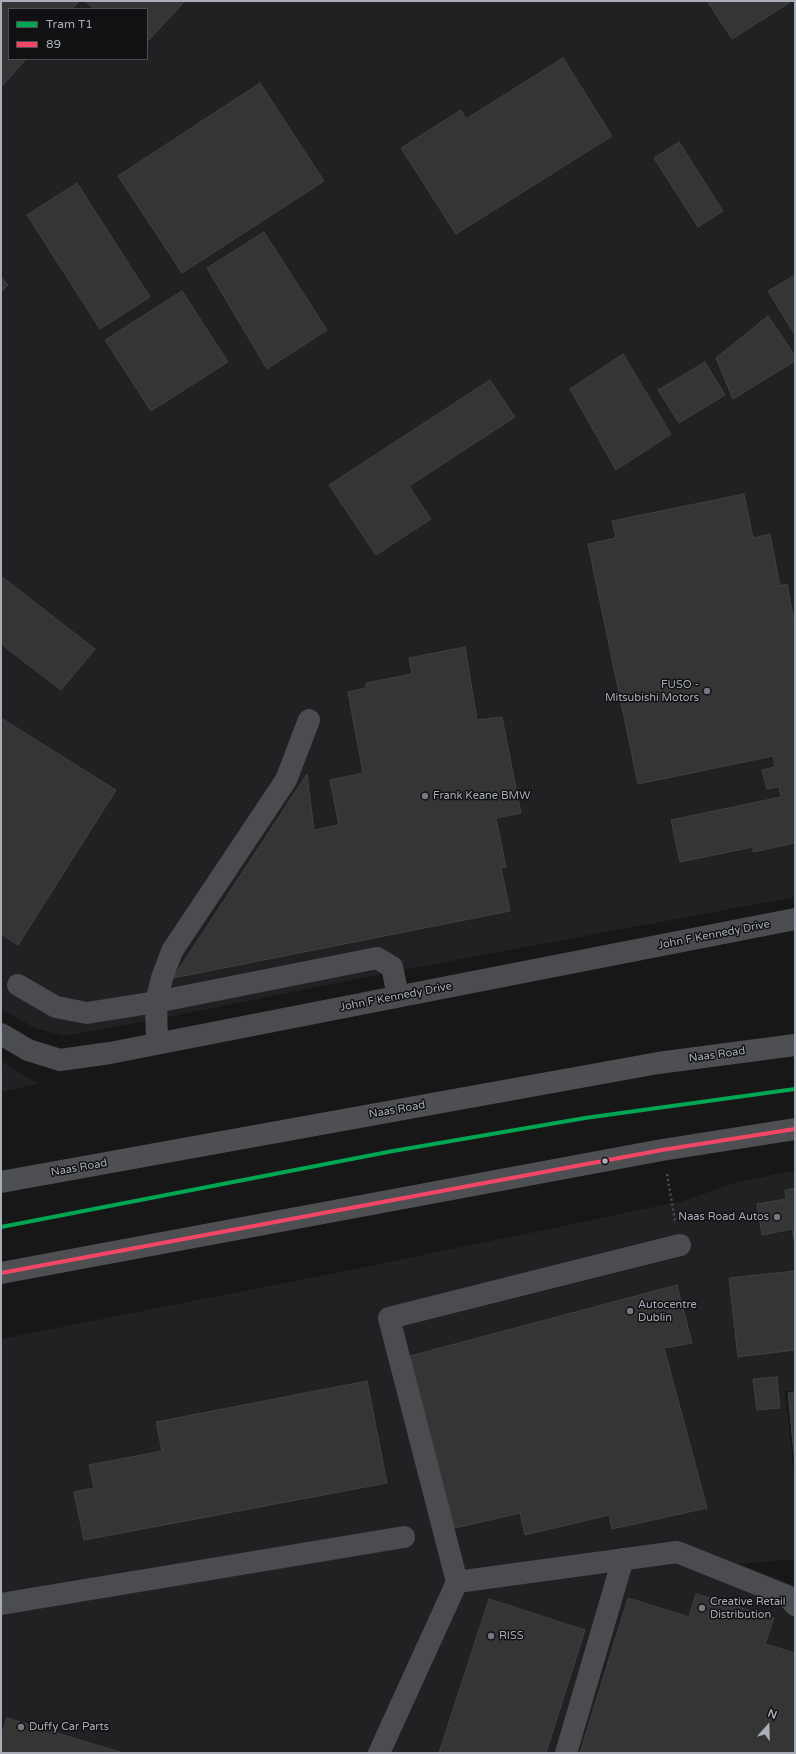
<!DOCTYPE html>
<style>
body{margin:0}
#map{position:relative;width:796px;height:1754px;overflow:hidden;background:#171717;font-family:"Varela Round",sans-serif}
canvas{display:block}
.frame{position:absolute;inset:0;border:2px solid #a8adb8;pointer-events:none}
.legend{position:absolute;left:8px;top:8px;width:140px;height:52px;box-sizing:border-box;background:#111113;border:1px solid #4d4f55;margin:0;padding:5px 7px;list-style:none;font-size:12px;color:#a8adb8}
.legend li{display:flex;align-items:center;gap:8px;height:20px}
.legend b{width:20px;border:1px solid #4d4f55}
.north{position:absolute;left:748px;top:1706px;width:40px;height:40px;-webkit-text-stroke:3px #111113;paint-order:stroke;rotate:20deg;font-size:11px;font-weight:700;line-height:16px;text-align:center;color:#a8adb8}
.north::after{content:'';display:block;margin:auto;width:14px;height:18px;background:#a8adb8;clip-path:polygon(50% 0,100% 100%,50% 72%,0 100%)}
</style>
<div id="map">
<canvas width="796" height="1754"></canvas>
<div class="frame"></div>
<ul class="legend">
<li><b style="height:5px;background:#00a651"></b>Tram T1</li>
<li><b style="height:5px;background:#f34667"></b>89</li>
</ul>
<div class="north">N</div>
</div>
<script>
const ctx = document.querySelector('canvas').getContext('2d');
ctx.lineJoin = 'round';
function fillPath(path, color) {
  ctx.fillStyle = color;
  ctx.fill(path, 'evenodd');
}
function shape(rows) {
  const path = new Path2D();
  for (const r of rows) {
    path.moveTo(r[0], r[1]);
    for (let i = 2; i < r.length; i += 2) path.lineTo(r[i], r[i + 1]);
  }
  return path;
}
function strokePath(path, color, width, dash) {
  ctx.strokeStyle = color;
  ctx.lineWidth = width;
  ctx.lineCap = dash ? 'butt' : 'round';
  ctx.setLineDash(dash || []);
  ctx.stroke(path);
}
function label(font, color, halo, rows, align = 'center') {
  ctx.font = font + ' "Varela Round",sans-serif';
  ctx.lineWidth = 3;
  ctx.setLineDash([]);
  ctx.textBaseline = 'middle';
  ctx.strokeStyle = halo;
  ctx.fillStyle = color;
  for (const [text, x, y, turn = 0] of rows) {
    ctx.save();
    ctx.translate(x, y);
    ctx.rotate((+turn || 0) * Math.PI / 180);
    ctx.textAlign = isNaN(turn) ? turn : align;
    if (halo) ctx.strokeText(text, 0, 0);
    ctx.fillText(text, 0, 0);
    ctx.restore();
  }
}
const built = shape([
 [1,1,795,1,795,897,402,970,138,1023,64,1036,35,1028,1,1009],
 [9,9,147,9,147,59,9,59],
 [1,1061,38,1084,1,1092],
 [795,1170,795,1390,785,1391,795,1482,795,1559,740,1564,795,1586,795,1753,1,1753,1,1339,365,1267,683,1201,731,1184]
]);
const building = shape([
 [1,1,80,1,72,9,9,9,9,59,26,59,1,87,1,1],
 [85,1,185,1,147,42,147,9,94,9,85,1],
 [707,1,792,1,732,39,707,1],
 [563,58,612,136,456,234,401,148,461,110,466,119,563,58],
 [260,83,324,181,182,273,118,176,260,83],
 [679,142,723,211,698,227,654,158,679,142],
 [77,183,150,297,100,329,27,215,77,183],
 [264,232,327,330,267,369,207,268,264,232],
 [795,275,795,335,768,291,795,275],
 [1,277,8,285,1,292,1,277],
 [182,291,228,362,151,411,105,340,182,291],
 [768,316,795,356,795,361,733,399,716,358,768,316],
 [623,354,671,434,616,470,570,389,623,354],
 [705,362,725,395,679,423,658,390,705,362],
 [490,380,515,417,409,486,431,519,376,555,329,485,490,380],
 [744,494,753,538,770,534,780,586,787,584,795,626,795,843,753,852,753,847,680,862,671,820,781,797,779,787,767,789,762,770,775,767,773,756,638,784,588,544,616,538,612,521,744,494],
 [1,576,95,649,61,690,1,644,1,576],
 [465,647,477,720,502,717,521,813,496,818,506,867,501,868,510,911,173,978,307,774,314,830,339,825,330,780,363,773,348,692,366,688,366,683,412,674,409,658,465,647],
 [1,718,116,790,18,945,1,934,1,718],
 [795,1188,795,1244,792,1229,762,1235,757,1204,786,1199,785,1190,795,1188],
 [795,1271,795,1350,738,1357,729,1278,795,1271],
 [677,1285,692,1343,664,1348,707,1508,612,1529,609,1515,525,1535,520,1513,455,1528,410,1356,677,1285],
 [777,1377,780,1408,757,1410,753,1379,777,1377],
 [367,1381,387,1483,84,1540,74,1492,94,1488,89,1465,162,1451,156,1422,367,1381],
 [795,1392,795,1455,794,1455,788,1393,795,1392],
 [696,1594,774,1618,765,1644,795,1653,795,1753,580,1753,628,1598,689,1617,696,1594],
 [489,1599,585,1630,546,1753,439,1753,489,1599],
 [7,1718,123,1753,1,1753,1,1737,7,1718]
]);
const path = shape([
 [667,1174,675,1221]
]);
const minor = shape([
 [18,985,56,1007,87,1013,156,1002,377,958,392,967,398,996],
 [1,1034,28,1050,60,1060,110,1053,795,919],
 [157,1043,156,1002,162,978,172,951,286,780,309,720],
 [457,1582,389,1318,680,1245],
 [1,1604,404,1537],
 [379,1753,457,1582,677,1552,787,1596,795,1605],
 [566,1753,623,1559]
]);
const major = shape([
 [1,1182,658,1063,795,1045],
 [1,1273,662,1150,795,1129]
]);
const bus1 = shape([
 [1,1273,662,1150,795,1129]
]);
const tram1 = shape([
 [1,1227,393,1151,585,1118,795,1089]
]);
const markers = [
 [707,691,4,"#757880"],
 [425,796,4,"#757880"],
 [605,1161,3.5,"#a8adb8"],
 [777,1217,4,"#757880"],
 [630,1311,4,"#757880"],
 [702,1608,4,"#757880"],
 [491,1636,4,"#757880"],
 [21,1727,4,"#757880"]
];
const poiNames = [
 ["FUSO -",699,685,"right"],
 ["Mitsubishi Motors",699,698,"right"],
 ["Frank Keane BMW",433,796],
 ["Naas Road Autos",769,1217,"right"],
 ["Autocentre",638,1305],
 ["Dublin",638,1318],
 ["Creative Retail",710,1602],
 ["Distribution",710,1615],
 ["RISS",499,1636],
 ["Duffy Car Parts",29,1727]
];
const streetNames = [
 ["John F Kennedy Drive",714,935,-11],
 ["John F Kennedy Drive",396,997,-11],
 ["Naas Road",717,1055,-8],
 ["Naas Road",397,1110,-10],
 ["Naas Road",79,1168,-10]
];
fillPath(built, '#212123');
fillPath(building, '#353536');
strokePath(building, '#3f4043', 1);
strokePath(path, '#4d4e52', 2.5, [2, 3]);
strokePath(minor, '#4b4c50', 22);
strokePath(major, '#4d4f52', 22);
strokePath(bus1, '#f34667', 4);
strokePath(tram1, '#00a651', 4);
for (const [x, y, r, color] of markers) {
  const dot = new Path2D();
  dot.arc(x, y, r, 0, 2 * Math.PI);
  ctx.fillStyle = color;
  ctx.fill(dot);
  strokePath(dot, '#111113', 1.5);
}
label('11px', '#a8adb8', '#111113', poiNames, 'left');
label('11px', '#a8adb8', '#111113', streetNames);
</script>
